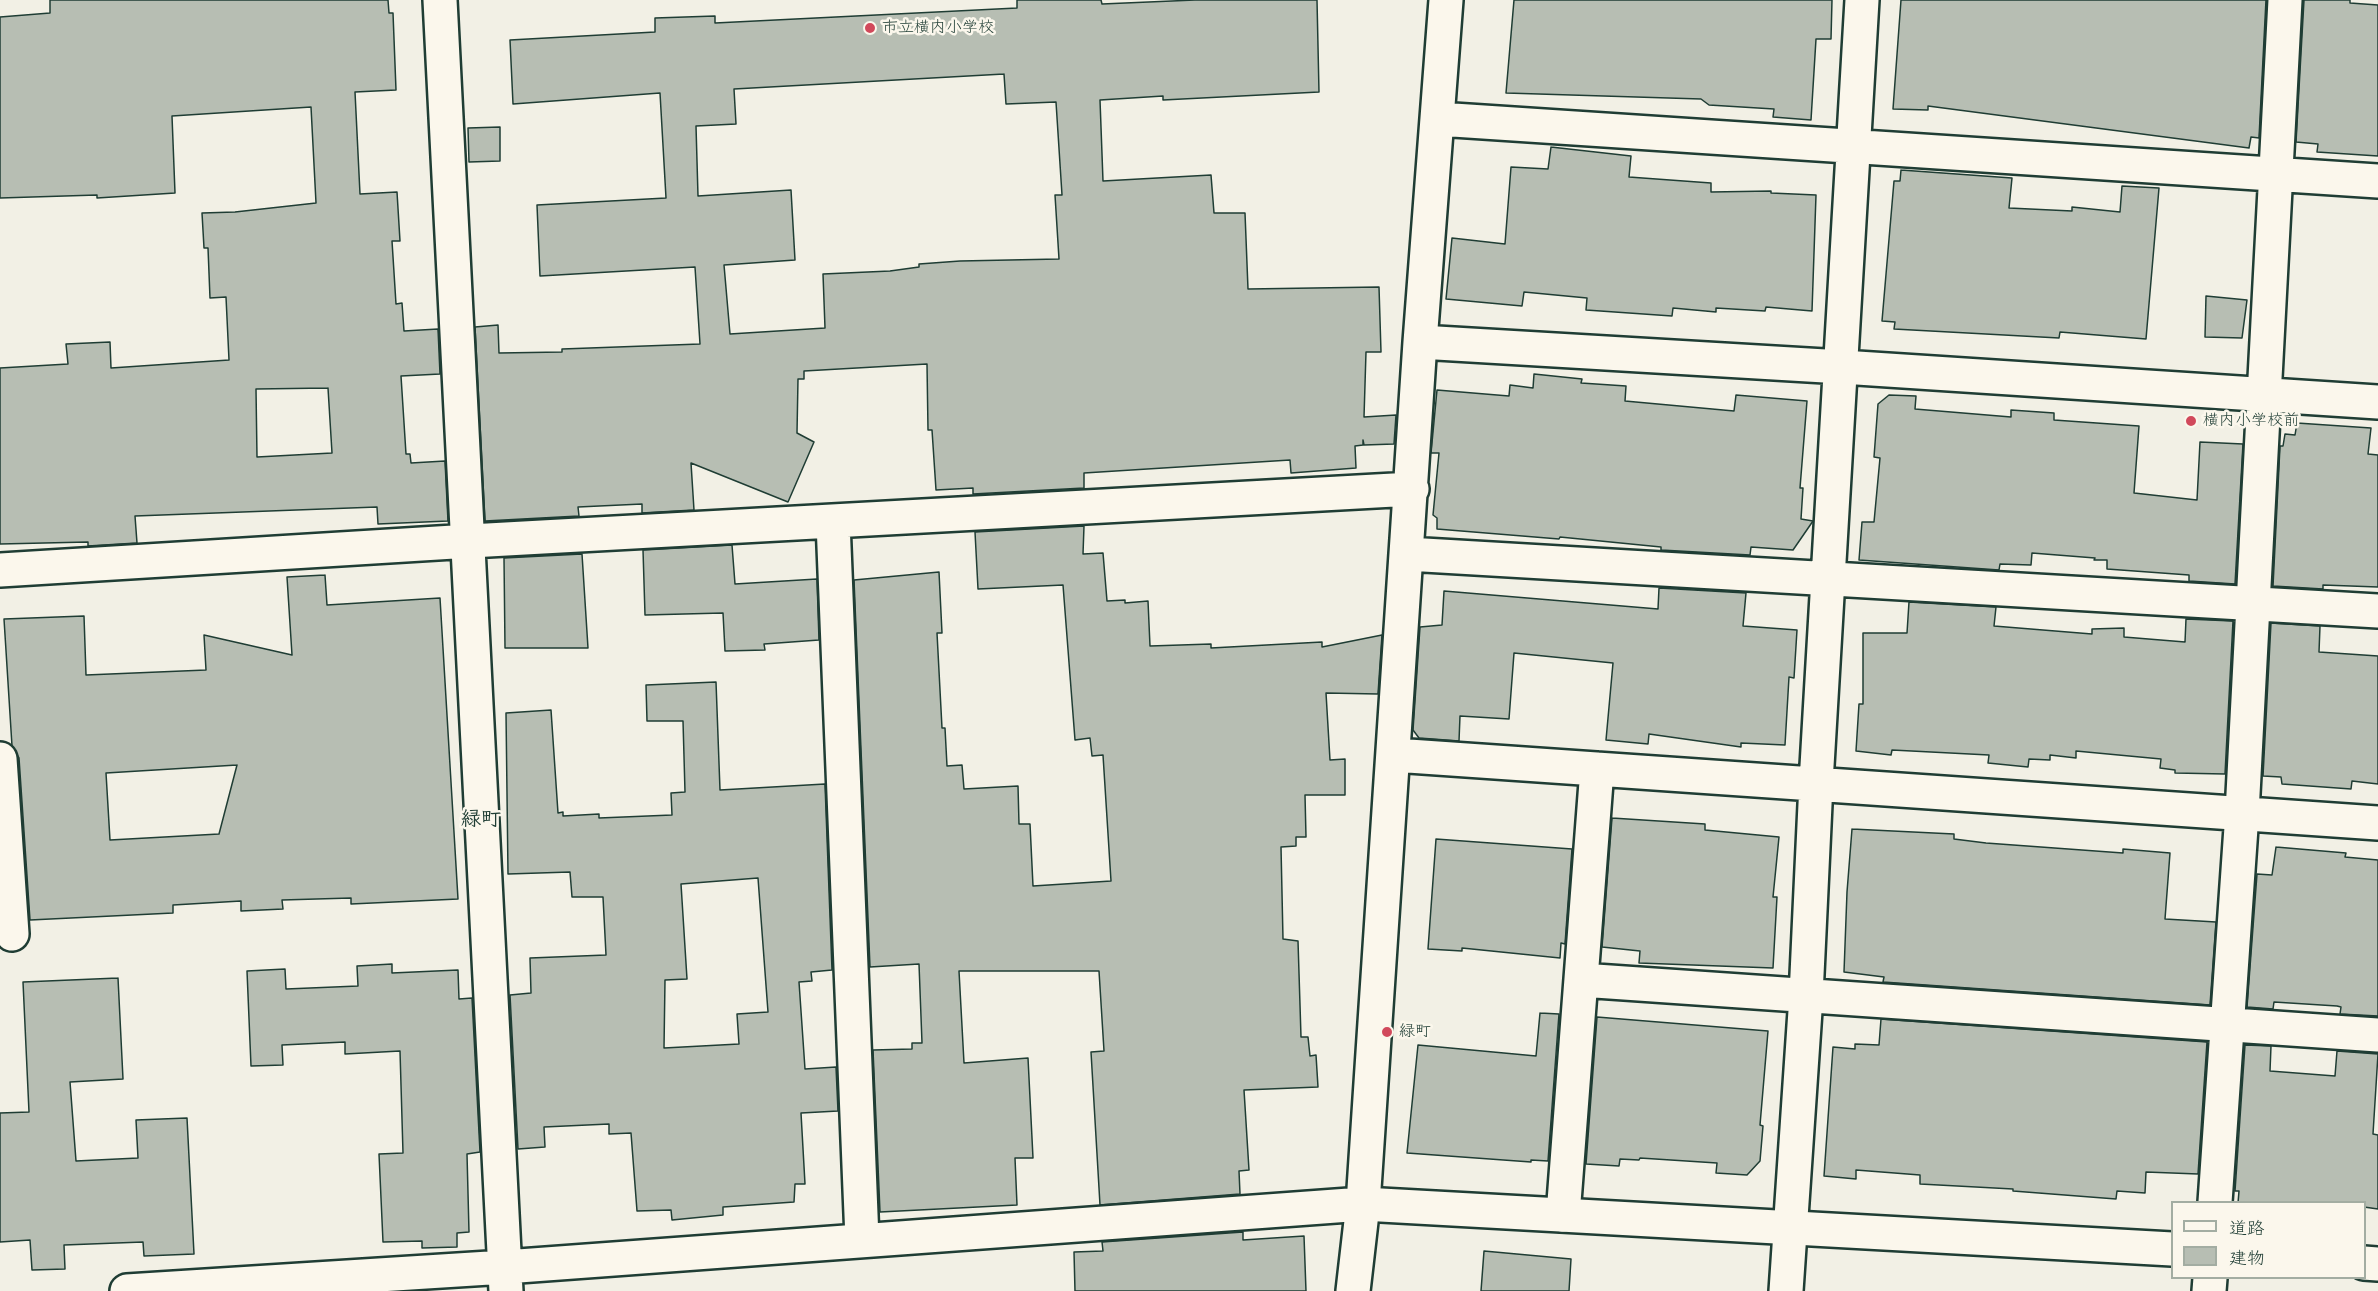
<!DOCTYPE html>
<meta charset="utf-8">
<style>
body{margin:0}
#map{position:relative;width:2378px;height:1291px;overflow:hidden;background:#f2f0e5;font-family:"Shantell Sans","Klee One",sans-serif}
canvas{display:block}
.legend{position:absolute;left:2171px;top:1201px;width:195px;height:78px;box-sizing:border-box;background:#fbf7ec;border:2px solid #a3ada2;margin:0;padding:8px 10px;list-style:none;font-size:18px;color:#1f3d34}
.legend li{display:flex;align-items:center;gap:12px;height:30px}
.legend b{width:30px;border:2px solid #a3ada2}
</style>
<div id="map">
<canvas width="2378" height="1291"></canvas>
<ul class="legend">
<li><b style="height:8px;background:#fbf7ec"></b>道路</li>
<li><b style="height:16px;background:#b7beb3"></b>建物</li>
</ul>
</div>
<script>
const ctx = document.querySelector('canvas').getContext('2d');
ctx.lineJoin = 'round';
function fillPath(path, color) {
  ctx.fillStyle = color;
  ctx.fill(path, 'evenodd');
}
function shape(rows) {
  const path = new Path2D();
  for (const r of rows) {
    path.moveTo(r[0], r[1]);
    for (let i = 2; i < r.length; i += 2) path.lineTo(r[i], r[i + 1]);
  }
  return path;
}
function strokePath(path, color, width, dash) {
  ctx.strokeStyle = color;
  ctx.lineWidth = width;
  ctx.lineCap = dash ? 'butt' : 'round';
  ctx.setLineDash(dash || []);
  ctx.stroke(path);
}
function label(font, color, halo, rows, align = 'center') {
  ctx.font = font + ' "Shantell Sans","Klee One",sans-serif';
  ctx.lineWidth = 5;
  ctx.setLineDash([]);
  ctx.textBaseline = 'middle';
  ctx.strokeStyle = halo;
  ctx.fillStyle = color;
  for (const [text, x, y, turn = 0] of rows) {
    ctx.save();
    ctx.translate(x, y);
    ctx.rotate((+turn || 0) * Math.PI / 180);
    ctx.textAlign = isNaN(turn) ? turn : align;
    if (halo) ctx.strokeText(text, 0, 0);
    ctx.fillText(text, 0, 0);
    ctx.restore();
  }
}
const building = shape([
 [50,0,388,0,389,13,393,13,396,90,355,92,360,194,397,192,400,241,392,241,396,304,402,303,404,331,438,329,440,374,401,376,406,454,410,454,411,463,445,461,448,521,378,524,377,507,135,516,137,543,88,546,88,542,0,544,0,368,68,364,66,344,110,342,111,368,229,360,226,297,210,298,208,248,204,248,202,213,235,212,316,203,311,107,172,116,175,193,97,198,97,195,0,198,0,17,50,13,50,0],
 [328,388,332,453,257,457,256,389,328,388],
 [1017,0,1101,0,1102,4,1195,0,1317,0,1319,92,1163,100,1163,96,1100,100,1103,181,1211,175,1214,213,1245,213,1248,289,1379,287,1381,352,1366,352,1364,417,1396,415,1394,444,1364,445,1363,440,1363,445,1355,446,1356,468,1291,473,1290,460,1084,473,1084,488,973,494,973,488,936,490,932,430,928,430,927,364,804,371,804,379,798,379,797,433,814,442,788,502,691,463,694,510,642,513,642,504,578,507,579,516,485,521,475,327,498,325,499,353,562,352,562,349,700,344,695,267,540,276,537,205,666,198,660,93,513,104,510,40,655,32,655,18,715,16,715,23,1017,8,1017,0],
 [1004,74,1006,104,1056,102,1062,195,1055,195,1059,259,960,261,919,264,919,267,890,271,823,274,825,328,730,334,724,265,795,260,791,190,698,196,696,126,736,124,734,89,1004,74],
 [1514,0,1832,0,1831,39,1816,39,1811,120,1773,117,1774,109,1709,105,1701,99,1506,93,1514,0],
 [1901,0,2266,0,2259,138,2251,137,2249,148,1928,106,1928,110,1893,109,1901,0],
 [2304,0,2350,0,2350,3,2378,5,2378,156,2317,152,2318,144,2296,142,2304,0],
 [500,127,500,161,469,162,468,128,500,127],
 [1551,147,1631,156,1629,177,1711,183,1711,192,1771,191,1771,193,1816,195,1812,311,1766,307,1765,311,1716,308,1716,312,1673,308,1672,316,1586,310,1587,298,1524,292,1522,306,1446,299,1452,238,1505,244,1511,167,1548,169,1551,147],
 [1901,170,2012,178,2009,208,2072,211,2072,207,2120,212,2122,186,2159,188,2146,339,2060,332,2059,338,1894,329,1895,322,1882,321,1894,181,1900,181,1901,170],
 [2206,296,2247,300,2242,338,2205,337,2206,296],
 [1534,374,1582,379,1581,383,1626,386,1625,401,1734,411,1736,395,1807,401,1800,488,1803,488,1801,519,1813,521,1793,550,1751,547,1750,555,1661,550,1661,547,1560,537,1559,539,1437,529,1437,518,1433,515,1439,453,1431,453,1437,390,1509,396,1510,385,1533,388,1534,374],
 [1889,395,1916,396,1915,409,2011,417,2011,410,2054,413,2054,420,2139,426,2134,493,2197,500,2200,442,2243,444,2235,584,2189,581,2189,575,2107,569,2107,560,2094,560,2095,558,2032,553,2031,565,2000,564,1999,570,1859,560,1862,522,1874,522,1880,458,1874,457,1878,404,1889,395],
 [2297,423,2371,428,2368,454,2378,455,2378,587,2323,585,2323,589,2273,586,2280,446,2283,446,2285,434,2295,435,2297,423],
 [1084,526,1083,554,1103,553,1107,601,1125,600,1125,603,1148,601,1150,646,1211,644,1211,648,1322,642,1322,647,1382,635,1378,694,1326,693,1330,760,1345,759,1345,795,1305,795,1306,837,1296,837,1296,846,1281,847,1283,939,1298,941,1301,1037,1308,1037,1310,1056,1316,1055,1318,1087,1244,1090,1249,1170,1239,1171,1240,1194,1100,1205,1091,1052,1104,1051,1099,971,959,971,964,1063,1028,1058,1033,1158,1015,1158,1017,1205,880,1212,873,1050,912,1049,912,1043,922,1043,919,964,870,967,854,580,939,572,942,633,937,633,942,728,945,728,947,766,962,765,964,789,1018,786,1019,824,1030,824,1033,886,1111,881,1103,755,1092,756,1090,738,1075,740,1063,585,978,589,975,532,1084,526],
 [732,545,735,584,817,579,819,640,764,644,765,650,725,651,723,613,645,615,643,550,732,545],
 [582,554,588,648,505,648,504,558,582,554],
 [325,575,327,605,440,598,458,899,351,904,351,898,282,900,283,909,241,911,241,901,173,905,173,913,30,920,19,758,12,746,4,619,84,616,86,675,206,670,204,635,292,655,287,577,325,575],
 [237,765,219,834,110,840,106,773,237,765],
 [1659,588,1746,593,1743,626,1797,630,1794,678,1789,677,1785,745,1741,743,1741,747,1649,734,1648,744,1606,740,1613,663,1514,653,1509,719,1460,716,1459,741,1419,738,1413,730,1420,627,1442,625,1444,591,1658,609,1659,588],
 [1909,602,1996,607,1994,626,2092,634,2092,629,2124,628,2124,637,2185,642,2186,619,2233,621,2225,774,2175,773,2175,770,2160,768,2161,759,2076,751,2076,758,2050,755,2050,760,2029,759,2028,767,1988,763,1989,755,1892,750,1891,755,1856,751,1859,704,1863,704,1863,633,1907,633,1909,602],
 [2271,623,2320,626,2319,652,2378,656,2378,784,2352,781,2351,789,2282,784,2281,777,2263,776,2271,623],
 [716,682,720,790,825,784,832,970,811,972,812,981,799,982,805,1069,836,1067,838,1111,801,1113,805,1184,795,1184,794,1202,723,1207,723,1215,672,1220,671,1210,637,1211,631,1133,609,1134,609,1124,544,1127,545,1147,518,1149,510,995,531,993,530,958,606,955,603,897,572,897,570,872,508,874,506,713,551,710,558,813,563,812,563,816,599,814,599,818,672,815,671,793,685,792,683,721,647,721,646,685,716,682],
 [758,878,768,1012,737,1014,739,1044,664,1048,665,980,687,979,681,884,758,878],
 [1612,818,1705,824,1705,830,1779,837,1773,897,1777,897,1773,968,1639,963,1640,951,1602,947,1612,818],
 [1852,829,1954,834,1954,839,1986,843,2123,853,2123,849,2170,853,2165,919,2216,922,2210,1005,1883,982,1884,977,1844,972,1847,892,1852,829],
 [1436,839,1572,849,1565,944,1561,943,1560,958,1462,948,1462,951,1428,949,1436,839],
 [2276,847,2346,853,2345,857,2378,860,2378,1016,2340,1014,2341,1007,2337,1006,2274,1002,2273,1009,2247,1007,2257,874,2272,875,2276,847],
 [392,964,392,973,458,970,459,999,472,998,480,1152,467,1154,469,1232,457,1233,457,1247,422,1248,422,1241,383,1242,379,1154,403,1153,400,1051,345,1054,345,1042,282,1045,283,1065,251,1066,247,971,285,969,286,989,358,986,357,966,392,964],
 [118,978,123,1079,70,1082,76,1161,138,1158,136,1120,187,1118,194,1254,144,1256,143,1242,64,1245,65,1269,32,1270,30,1240,0,1242,0,1113,29,1112,23,982,118,978],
 [1540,1013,1559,1014,1548,1161,1531,1160,1531,1162,1407,1153,1418,1045,1536,1056,1540,1013],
 [1597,1017,1768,1031,1760,1125,1763,1126,1760,1161,1747,1175,1716,1173,1717,1163,1640,1158,1639,1160,1620,1159,1619,1166,1586,1164,1597,1017],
 [1881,1019,2207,1042,2198,1174,2146,1172,2145,1193,2117,1191,2116,1199,2013,1191,2013,1189,1920,1184,1920,1175,1856,1170,1856,1179,1824,1176,1833,1047,1855,1049,1855,1044,1879,1045,1881,1019],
 [2245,1045,2271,1046,2270,1071,2335,1076,2337,1051,2378,1054,2373,1134,2378,1135,2378,1209,2364,1207,2364,1203,2238,1203,2239,1191,2235,1191,2245,1045],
 [1243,1232,1243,1240,1304,1236,1306,1291,1075,1291,1074,1252,1103,1251,1102,1242,1243,1232],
 [1484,1251,1571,1259,1569,1291,1481,1291,1484,1251]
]);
const street = shape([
 [440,0,506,1291],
 [1438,119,2378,181],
 [1420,342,1842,367,2378,402],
 [833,522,862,1239],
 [1407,554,2378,611],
 [0,570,470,541,1412,489],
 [1394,755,2378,823],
 [0,759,12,934],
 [1581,980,2378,1035],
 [2215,1202,2242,813,2285,0],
 [1563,1215,1597,769],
 [127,1291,505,1267,1363,1204],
 [1353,1291,1363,1204,1420,342,1446,0],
 [1786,1291,1806,996,1816,783,1862,0],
 [2209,1291,2210,1278]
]);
const secondary = shape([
 [1363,1204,2172,1249],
 [2364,1263,2378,1264]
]);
const markers = [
 [870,28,6,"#d1495b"],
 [2191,421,6,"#d1495b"],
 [1387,1032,6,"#d1495b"]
];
const poiNames = [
 ["市立横内小学校",882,28],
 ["横内小学校前",2203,421],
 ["緑町",1399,1032]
];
const quarterNames = [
 ["緑町",481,820]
];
fillPath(building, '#b7beb3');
strokePath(building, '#1f3d34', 1.5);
strokePath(street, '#1f3d34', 38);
strokePath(secondary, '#1f3d34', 38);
strokePath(street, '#fbf7ec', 33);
strokePath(secondary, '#fbf7ec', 33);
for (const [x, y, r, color] of markers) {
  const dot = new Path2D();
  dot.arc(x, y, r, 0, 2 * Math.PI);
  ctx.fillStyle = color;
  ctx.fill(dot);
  strokePath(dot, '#fbf7ec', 2);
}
label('16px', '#1f3d34', '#fbf7ec', poiNames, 'left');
label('bold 20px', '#1f3d34', '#fbf7ec', quarterNames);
</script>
